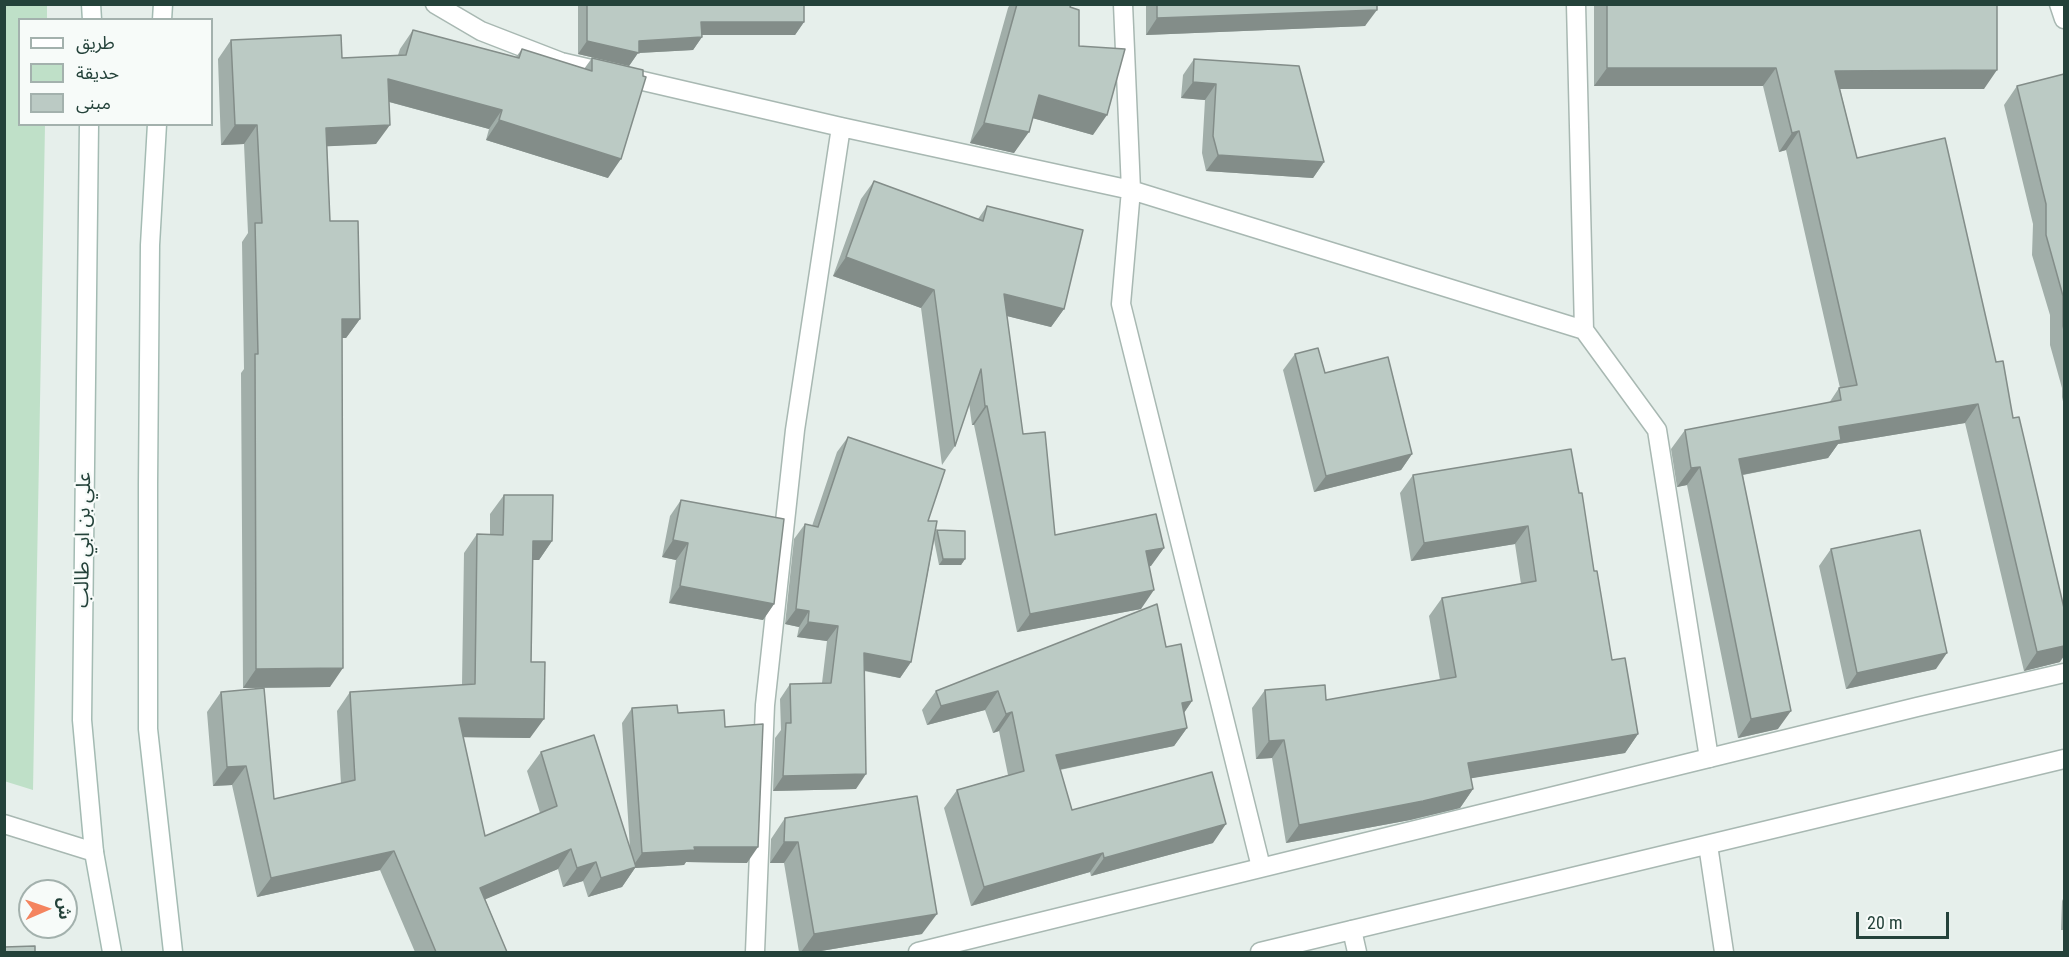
<!DOCTYPE html>
<meta charset="utf-8">
<style>
body{margin:0}
#map{position:relative;width:2069px;height:957px;overflow:hidden;background:#e6efeb;font-family:"Roboto Condensed","Noto Sans Arabic",sans-serif}
canvas{display:block}
.frame{position:absolute;inset:0;border:6px solid #24423a;pointer-events:none}
.legend{position:absolute;left:18px;top:18px;width:195px;height:108px;box-sizing:border-box;background:#f7fbf9;border:2px solid #a3b1ad;margin:0;padding:8px 10px;list-style:none;font-size:18px;color:#24423a}
.legend li{display:flex;align-items:center;gap:12px;height:30px}
.legend b{width:30px;border:2px solid #a3b1ad}
.north{position:absolute;left:18px;top:879px;width:60px;height:60px;box-sizing:border-box;background:#f7fbf9;border:2px solid #a3b1ad;border-radius:50%;rotate:88deg;font-size:16px;font-weight:700;line-height:24px;text-align:center;color:#24423a}
.north::after{content:'';display:block;margin:auto;width:21px;height:27px;background:#f4845f;clip-path:polygon(50% 0,100% 100%,50% 72%,0 100%)}
.scale{position:absolute;left:1856px;top:912px;width:93px;height:27px;box-sizing:border-box;border:3px solid #24423a;border-top:0;padding-left:8px;font-size:18px;line-height:21px;white-space:nowrap;color:#24423a;-webkit-text-stroke:4px #f7fbf9;paint-order:stroke}
</style>
<div id="map">
<canvas width="2069" height="957"></canvas>
<div class="frame"></div>
<ul class="legend">
<li><b style="height:8px;background:#fff"></b>طريق</li>
<li><b style="height:16px;background:#bfe0c8"></b>حديقة</li>
<li><b style="height:16px;background:#bbcac4"></b>مبنى</li>
</ul>
<div class="north">ش</div>
<div class="scale">20 m</div>
</div>
<script>
const ctx = document.querySelector('canvas').getContext('2d');
ctx.lineJoin = 'round';
function fillPath(path, color) {
  ctx.fillStyle = color;
  ctx.fill(path, 'evenodd');
}
function shape(rows) {
  const path = new Path2D();
  for (const r of rows) {
    path.moveTo(r[0], r[1]);
    for (let i = 2; i < r.length; i += 2) path.lineTo(r[i], r[i + 1]);
  }
  return path;
}
function strokePath(path, color, width, dash) {
  ctx.strokeStyle = color;
  ctx.lineWidth = width;
  ctx.lineCap = dash ? 'butt' : 'round';
  ctx.setLineDash(dash || []);
  ctx.stroke(path);
}
function label(font, color, halo, rows, align = 'center') {
  ctx.font = font + ' "Roboto Condensed","Noto Sans Arabic",sans-serif';
  ctx.lineWidth = 4.5;
  ctx.setLineDash([]);
  ctx.textBaseline = 'middle';
  ctx.strokeStyle = halo;
  ctx.fillStyle = color;
  for (const [text, x, y, turn = 0] of rows) {
    ctx.save();
    ctx.translate(x, y);
    ctx.rotate((+turn || 0) * Math.PI / 180);
    ctx.textAlign = isNaN(turn) ? turn : align;
    if (halo) ctx.strokeText(text, 0, 0);
    ctx.fillText(text, 0, 0);
    ctx.restore();
  }
}
const green = shape([
 [4,5,47,5,47,19,20,20,20,124,45,125,33,790,4,781]
]);
const minor = shape([
 [435,4,481,31,561,62,841,127,1131,190,1584,330,1657,430,1709,758],
 [1123,4,1131,190,1121,304,1261,867],
 [1576,4,1584,330],
 [2059,4,2064,19],
 [4,824,94,852],
 [1708,845,1724,952],
 [1352,930,1357,952],
 [755,952,765,705,795,430,841,127]
]);
const tertiary = shape([
 [918,952,1917,707,2064,673],
 [1260,952,2064,759]
]);
const secondary = shape([
 [91,4,92,20],
 [162,20,163,4],
 [89,124,82,720,94,852,112,952],
 [157,124,150,245,148,484,148,729,173,952]
]);
const wall = shape([
 [578,4,804,4,804,22,795,35,702,35,702,37,693,50,638,53,629,66,578,54],
 [1010,4,1071,4,1070,7,1079,46,1093,135,1033,118,1014,153,970,143,1008,8],
 [1146,4,1377,4,1365,26,1146,35],
 [1594,4,1997,4,1984,89,1840,89,1857,158,1996,362,2013,418,2060,662,2024,671,1965,423,1838,444,1828,458,1743,475,1778,729,1738,738,1687,485,1677,487,1671,449,1685,430,1829,403,1839,388,1840,388,1786,150,1779,152,1763,86,1594,86],
 [413,30,516,57,522,49,584,69,592,58,608,178,486,140,489,129,389,102,376,144,327,146,330,221,360,319,346,338,342,338,330,687,243,688,241,373,244,369,242,242,248,233,244,144,221,145,218,59,231,40,342,58,398,55,400,49],
 [1194,59,1324,162,1313,178,1206,171,1202,153,1205,100,1181,98,1183,75],
 [2064,74,2064,406,2062,397,2062,388,2050,345,2050,315,2032,255,2033,224,2004,105,2017,86],
 [874,181,978,219,987,206,1064,309,1051,327,1007,316,1023,434,1055,535,1164,548,1149,567,1141,609,1017,632,974,425,972,425,969,403,955,446,942,465,921,308,833,276,861,199],
 [1295,354,1325,373,1412,454,1401,470,1314,492,1283,370],
 [848,437,928,521,935,533,937,530,965,559,961,565,939,565,934,540,911,662,900,678,864,671,856,789,773,791,775,738,781,730,780,699,790,684,822,683,827,641,797,637,799,627,785,624,794,539,805,524,812,526,837,452],
 [1413,475,1579,493,1612,660,1638,734,1625,753,1471,778,1473,789,1460,808,1410,820,1286,843,1272,758,1256,759,1252,708,1265,690,1326,700,1440,680,1429,616,1442,598,1521,584,1515,544,1411,561,1400,493],
 [504,495,552,541,539,560,533,560,530,738,463,737,485,836,540,813,527,771,541,752,630,849,622,723,632,708,678,713,725,727,747,863,686,862,684,865,635,868,622,887,588,897,583,881,563,887,558,869,485,899,507,952,415,952,380,870,257,897,232,785,213,786,207,712,221,692,274,799,341,784,337,711,350,692,462,685,464,553,477,534,490,534,490,514],
 [681,500,774,604,763,620,669,603,676,560,662,557,670,516],
 [1831,549,1936,669,1846,689,1819,566],
 [1166,647,1192,701,1184,713,1187,728,1174,746,1060,770,1072,810,1213,843,1091,876,1090,872,971,906,944,808,957,790,1008,775,999,731,993,733,985,710,927,725,922,710,936,691],
 [785,818,922,934,815,952,799,952,784,863,770,863,771,839],
 [2064,897,2064,930,2061,930,2062,901]
]);
const shadedWall = shape([
 [1377,10,1365,26,1146,35,1157,18],
 [701,22,804,22,795,35,692,35],
 [702,37,693,50,638,53,629,66,578,54,587,41,639,41],
 [1607,68,1776,68,1763,86,1594,86],
 [1997,70,1984,89,1822,89,1835,71],
 [388,79,502,110,489,129,375,98],
 [1193,82,1216,84,1205,100,1181,98],
 [1039,95,1107,115,1093,135,1025,116],
 [499,120,621,159,608,178,486,140],
 [984,123,1029,132,1014,153,970,143],
 [235,125,257,125,244,144,221,145],
 [390,125,376,144,313,147,326,128],
 [1799,131,1786,150,1779,152,1792,133],
 [1218,155,1324,162,1313,178,1206,171],
 [846,257,934,290,921,308,833,276],
 [1004,294,1064,309,1051,327,991,312],
 [342,319,360,319,346,338,329,338],
 [1978,404,1965,423,1838,444,1828,458,1726,478,1739,459,1839,427],
 [985,406,987,406,974,425,972,425],
 [1412,454,1401,470,1314,492,1326,476],
 [1700,467,1687,485,1677,487,1691,468],
 [1528,526,1515,544,1411,561,1424,543],
 [673,540,688,543,676,560,662,557],
 [533,541,552,541,539,560,520,560],
 [1164,548,1151,566,1133,570,1146,551],
 [943,559,965,559,961,565,939,565],
 [680,586,774,604,763,620,669,603],
 [1154,590,1141,609,1017,632,1030,614],
 [796,609,809,611,799,627,785,624],
 [808,622,838,626,827,641,797,637],
 [2064,646,2064,656,2060,662,2024,671,2037,652],
 [864,653,911,662,900,678,853,668],
 [1947,653,1936,669,1846,689,1857,673],
 [343,668,330,687,243,688,256,669],
 [998,691,985,710,927,725,941,706],
 [1192,701,1179,720,1182,703],
 [1791,711,1778,729,1738,738,1751,719],
 [1012,712,999,731,993,733,1006,714],
 [459,718,544,719,530,738,445,737],
 [1187,728,1174,746,1043,773,1056,755],
 [1638,734,1625,753,1455,781,1468,763],
 [1284,740,1272,758,1256,759,1269,741],
 [246,766,232,785,213,786,227,767],
 [866,774,856,789,773,791,783,776],
 [1473,789,1460,808,1410,820,1286,843,1299,825],
 [1226,824,1213,843,1091,876,1104,858],
 [784,842,798,842,784,863,770,863],
 [694,847,758,847,747,863,686,862,684,865,635,868,622,887,588,897,601,878,631,869,642,853],
 [571,849,558,869,467,907,480,888],
 [394,851,380,870,257,897,271,878],
 [1103,853,1090,872,971,906,984,887],
 [596,862,583,881,563,887,577,868],
 [937,914,922,934,815,952,801,952,814,934]
]);
const building = shape([
 [587,4,804,4,804,22,701,22,702,37,639,41,639,53,587,41,587,4],
 [1017,4,1071,4,1070,7,1079,10,1079,46,1125,49,1107,115,1039,95,1029,132,984,123,1017,4],
 [1157,4,1377,4,1377,10,1157,18,1157,4],
 [1607,4,1997,4,1997,70,1835,71,1857,158,1945,138,1996,362,2003,361,2013,418,2019,417,2064,608,2064,646,2037,652,1978,404,1839,427,1841,440,1739,459,1791,711,1751,719,1700,467,1691,468,1685,430,1841,400,1839,388,1857,385,1799,131,1792,133,1776,68,1607,68,1607,4],
 [413,30,519,58,522,49,592,71,592,58,643,70,643,76,646,77,621,159,499,120,502,110,388,79,390,125,326,128,330,221,358,221,360,319,342,319,343,668,256,669,255,354,258,354,255,223,262,223,257,125,235,125,231,40,341,35,342,58,406,55,413,30],
 [1194,59,1299,66,1324,162,1218,155,1213,136,1216,84,1193,82,1194,59],
 [2064,74,2064,330,2063,326,2063,296,2046,235,2046,204,2017,86,2064,74],
 [874,181,983,221,987,206,1083,230,1064,309,1004,294,1023,434,1045,432,1055,535,1156,514,1164,548,1146,551,1154,590,1030,614,987,406,985,406,981,369,955,446,934,290,846,257,874,181],
 [1318,348,1325,373,1388,357,1412,454,1326,476,1295,354,1318,348],
 [848,437,945,470,928,521,937,521,911,662,864,653,866,774,783,776,786,723,791,723,790,684,831,683,838,626,808,622,809,611,796,609,805,524,818,527,848,437],
 [1571,449,1579,493,1582,493,1594,571,1597,571,1612,660,1625,658,1638,734,1468,763,1473,789,1423,801,1299,825,1284,740,1269,741,1265,690,1325,685,1326,700,1456,677,1442,598,1536,581,1528,526,1424,543,1413,475,1571,449],
 [504,495,553,495,552,541,533,541,531,662,545,662,544,719,459,718,485,836,557,806,541,752,594,735,636,867,601,878,596,862,577,868,571,849,480,888,507,952,436,952,394,851,271,878,246,766,227,767,221,692,264,688,274,799,355,780,350,692,475,684,477,534,503,535,504,495],
 [681,500,784,519,774,604,680,586,688,543,673,540,681,500],
 [937,530,965,531,965,559,943,559,937,530],
 [1920,530,1947,653,1857,673,1831,549,1920,530],
 [1157,604,1166,647,1181,644,1192,701,1182,703,1187,728,1056,755,1072,810,1212,772,1226,824,1104,858,1103,853,984,887,957,790,1024,771,1012,712,1006,714,998,691,941,706,936,691,1157,604],
 [677,705,678,713,724,710,725,727,763,724,758,847,694,847,695,850,642,853,632,708,677,705],
 [917,796,937,914,814,934,798,842,784,842,785,818,917,796],
 [35,946,35,952,4,952,4,947,35,946]
]);
const streetNames = [
 ["علي بن ابي طالب",84,540,-89]
];
fillPath(green, '#bfe0c8');
strokePath(minor, '#a8b8b2', 21);
strokePath(tertiary, '#a8b8b2', 21);
strokePath(secondary, '#a4bbb3', 21);
strokePath(minor, '#fff', 18);
strokePath(tertiary, '#fff', 18);
strokePath(secondary, '#fff', 18);
fillPath(wall, '#a1aea9');
fillPath(shadedWall, '#838d89');
fillPath(building, '#bbcac4');
strokePath(building, '#838d89', 1.5);
label('20px', '#24423a', '#f7fbf9', streetNames);
</script>
